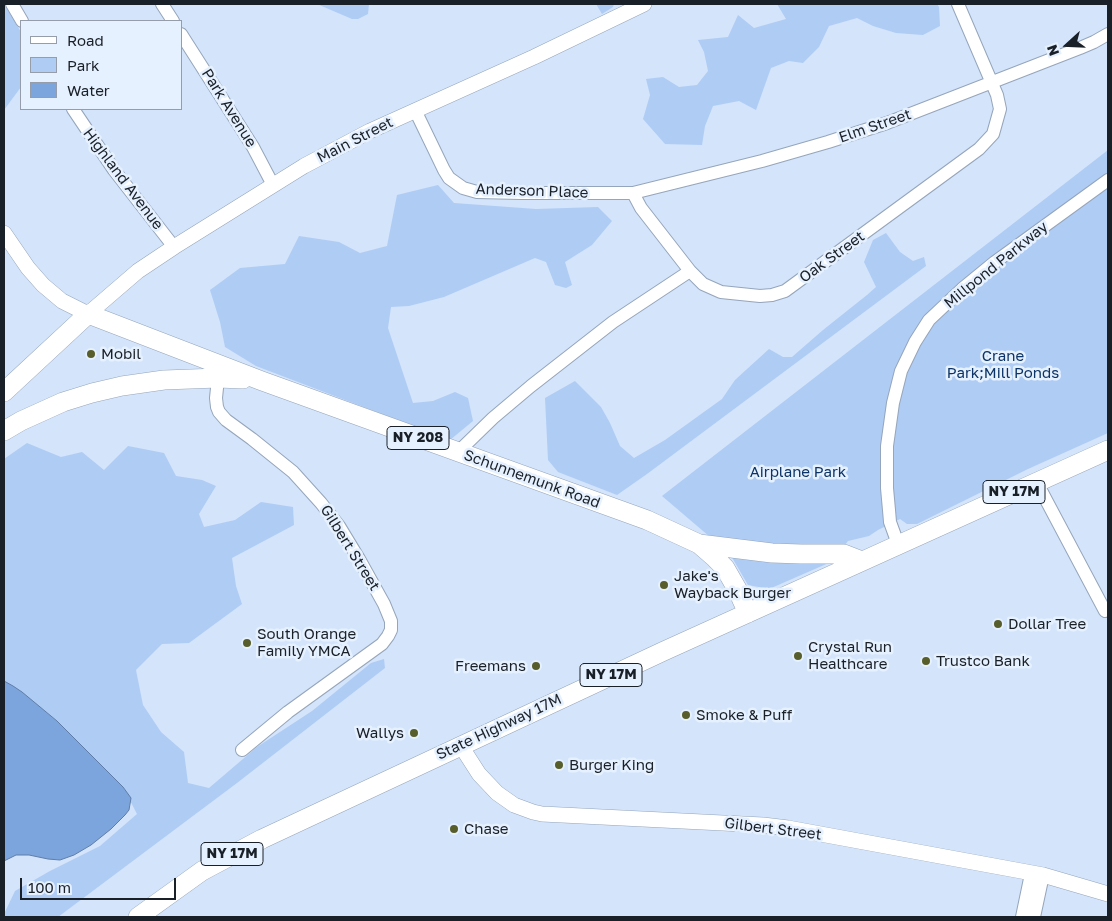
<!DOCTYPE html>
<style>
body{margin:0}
#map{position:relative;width:1112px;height:921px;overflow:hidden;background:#d3e4fb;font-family:"Golos Text",sans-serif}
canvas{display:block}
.frame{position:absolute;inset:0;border:5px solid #1a2028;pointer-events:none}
.legend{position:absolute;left:20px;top:20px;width:162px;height:90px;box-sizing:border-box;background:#e6f1ff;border:1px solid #949da9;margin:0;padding:6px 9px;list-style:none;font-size:15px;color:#1a2028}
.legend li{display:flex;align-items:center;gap:10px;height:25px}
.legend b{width:25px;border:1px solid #949da9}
.north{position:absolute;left:1042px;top:20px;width:50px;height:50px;-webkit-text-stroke:4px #e6f1ff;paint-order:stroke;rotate:250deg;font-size:14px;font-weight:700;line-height:20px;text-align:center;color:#1a2028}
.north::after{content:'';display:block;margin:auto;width:18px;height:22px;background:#1a2028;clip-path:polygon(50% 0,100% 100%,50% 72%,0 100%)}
.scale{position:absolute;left:20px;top:878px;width:156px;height:22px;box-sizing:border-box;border:2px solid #1a2028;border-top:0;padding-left:6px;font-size:15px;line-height:18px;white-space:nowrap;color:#1a2028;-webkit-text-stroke:4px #e6f1ff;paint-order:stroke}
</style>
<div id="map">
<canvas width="1112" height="921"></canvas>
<div class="frame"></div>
<ul class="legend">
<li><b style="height:6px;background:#fff"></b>Road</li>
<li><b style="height:14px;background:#afccf5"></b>Park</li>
<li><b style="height:14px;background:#7da5dd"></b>Water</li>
</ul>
<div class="north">N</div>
<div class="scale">100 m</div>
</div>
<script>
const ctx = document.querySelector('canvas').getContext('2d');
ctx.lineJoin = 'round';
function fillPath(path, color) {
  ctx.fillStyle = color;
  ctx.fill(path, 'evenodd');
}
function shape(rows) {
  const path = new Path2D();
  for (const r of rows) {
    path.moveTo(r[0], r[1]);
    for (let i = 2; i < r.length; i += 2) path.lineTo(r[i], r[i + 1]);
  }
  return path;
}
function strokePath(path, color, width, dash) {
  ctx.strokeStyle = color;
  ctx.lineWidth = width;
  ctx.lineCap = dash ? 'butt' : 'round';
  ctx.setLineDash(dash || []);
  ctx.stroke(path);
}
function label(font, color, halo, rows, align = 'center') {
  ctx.font = font + ' "Golos Text",sans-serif';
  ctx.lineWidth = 5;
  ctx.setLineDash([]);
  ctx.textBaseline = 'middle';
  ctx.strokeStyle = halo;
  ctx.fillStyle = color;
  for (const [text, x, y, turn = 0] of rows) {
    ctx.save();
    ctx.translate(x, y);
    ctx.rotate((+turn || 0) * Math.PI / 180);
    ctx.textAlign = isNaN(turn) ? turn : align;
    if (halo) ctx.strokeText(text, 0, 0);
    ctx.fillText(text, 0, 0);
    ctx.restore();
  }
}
const green = shape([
 [4,4,21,32,21,87,4,110],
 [317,4,369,4,368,14,358,19,352,19],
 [596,4,614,4,613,7,602,14],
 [777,4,937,4,939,7,940,26,923,35,896,33,873,26,857,18,829,26,819,47,803,63,789,61,771,68,756,110,739,101,713,106,705,126,702,145,665,144,643,119,650,95,646,79,663,77,679,87,697,85,708,71,704,52,698,40,728,37,738,15,754,28,786,19],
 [1108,150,1108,433,1028,469,917,524,907,524,900,519,878,530,869,536,848,541,831,562,769,589,748,585,730,554,662,496],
 [438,185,454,203,536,209,598,207,612,221,592,245,565,262,572,285,566,288,555,285,546,262,535,258,444,297,409,306,391,307,388,328,413,403,433,401,455,392,468,398,473,421,450,440,256,366,225,347,220,322,210,290,240,268,285,264,299,236,339,242,360,253,387,246,397,195],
 [886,233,900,252,913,261,924,257,926,266,647,474,617,495,558,472,548,460,545,398,575,381,601,407,610,423,620,446,634,458,665,440,722,399,735,380,769,349,783,357,792,357,823,330,867,295,876,287,864,262,873,240],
 [27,443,61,457,82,452,104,470,128,446,164,453,176,476,202,480,216,486,199,514,204,527,235,520,261,502,293,507,294,525,232,558,236,586,242,604,189,643,162,644,136,670,143,705,161,732,184,752,188,783,209,788,257,747,312,711,371,663,384,659,385,668,237,783,58,917,4,917,4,914,15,891,50,871,100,846,137,814,123,787,57,721,44,710,4,690,4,459]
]);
const water = shape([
 [4,681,13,686,22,692,57,721,123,787,131,798,129,810,125,815,111,829,91,845,74,855,60,860,48,859,29,855,16,855,4,861,4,681]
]);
const minor = shape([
 [12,4,22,21],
 [162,4,173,21],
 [181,34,253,147,273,185],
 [73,109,114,170,174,247],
 [415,110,444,170,449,178,463,188,477,192,522,193,633,193,762,161,828,142,887,123,1080,48,1094,42,1108,34],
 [633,193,641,208,690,271,703,284,721,292,760,296,772,295,785,291,979,149,993,134,1000,109,997,95,958,4],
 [218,378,216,398,217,407,219,412,226,420,252,439,293,472,321,503,339,526,359,559,384,604,391,621,391,630,388,636,382,644,288,712,242,750],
 [458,452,493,418,531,386,613,322,690,271],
 [1036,481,1105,611],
 [898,544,890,522,889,510,887,488,887,446,893,403,901,371,915,342,929,320,962,289,995,262,1108,180],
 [1022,917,1031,874],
 [1034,917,1043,875]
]);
const tertiary = shape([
 [4,233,28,268,43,285,62,301,88,314,138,271,174,247,304,166,370,131,534,57,644,4],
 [461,746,479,774,497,793,514,805,533,812,542,814,763,825,788,828,1043,875,1108,894]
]);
const primary = shape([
 [4,392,88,314,262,381,647,520,699,544,714,557,725,568,737,589,748,613],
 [4,431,21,421,63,402,92,393,122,386,164,380,218,378,243,379],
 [699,544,772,553,801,554,844,554,862,561],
 [138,917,202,871,262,839,664,651,1108,450]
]);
const markers = [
 [91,354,5,"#575d2b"],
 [664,585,5,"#575d2b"],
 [998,624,5,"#575d2b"],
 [247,643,5,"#575d2b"],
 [798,656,5,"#575d2b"],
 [926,661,5,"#575d2b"],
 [536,666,5,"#575d2b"],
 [686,715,5,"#575d2b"],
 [414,733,5,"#575d2b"],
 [559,765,5,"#575d2b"],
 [454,829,5,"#575d2b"]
];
const shields = [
 [418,438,62],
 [1014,492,62],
 [611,675,62],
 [232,854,62]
];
const shieldNames = [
 ["NY 208",418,438],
 ["NY 17M",1014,492],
 ["NY 17M",611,675],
 ["NY 17M",232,854]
];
const streetNames = [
 ["Park Avenue",229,108,58],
 ["Elm Street",875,126,-19],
 ["Main Street",355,140,-27],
 ["Highland Avenue",123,179,53],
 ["Anderson Place",532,191,2],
 ["Oak Street",832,257,-36],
 ["Millpond Parkway",996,265,-39],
 ["Schunnemunk Road",532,479,20],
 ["Gilbert Street",350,548,58],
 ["State Highway 17M",499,727,-25],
 ["Gilbert Street",773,829,7]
];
const poiNames = [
 ["Mobil",101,354],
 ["Jake's",674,576],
 ["Wayback Burger",674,593],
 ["Dollar Tree",1008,624],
 ["South Orange",257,634],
 ["Family YMCA",257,651],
 ["Crystal Run",808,647],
 ["Healthcare",808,664],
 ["Trustco Bank",936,661],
 ["Freemans",526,666,"right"],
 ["Smoke & Puff",696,715],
 ["Wallys",404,733,"right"],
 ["Burger King",569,765],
 ["Chase",464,829]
];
const parkNames = [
 ["Crane",1003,356],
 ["Park;Mill Ponds",1003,373],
 ["Airplane Park",798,472]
];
fillPath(green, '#afccf5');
fillPath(water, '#7da5dd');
strokePath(water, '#5f7da7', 1);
strokePath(minor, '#95a5bb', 14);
strokePath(tertiary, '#95a5bb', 16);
strokePath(primary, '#95a5bb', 20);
strokePath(minor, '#fff', 12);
strokePath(tertiary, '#fff', 15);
strokePath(primary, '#fff', 19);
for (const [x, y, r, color] of markers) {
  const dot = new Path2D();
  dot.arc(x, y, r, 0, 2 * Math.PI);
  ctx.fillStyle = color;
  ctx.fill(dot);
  strokePath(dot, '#e6f1ff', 2);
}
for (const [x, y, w] of shields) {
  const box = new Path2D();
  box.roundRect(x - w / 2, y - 11.5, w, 23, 4);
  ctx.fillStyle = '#e6f1ff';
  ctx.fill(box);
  strokePath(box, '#1a2028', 1);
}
label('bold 14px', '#1a2028', null, shieldNames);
label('15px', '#1a2028', '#e6f1ff', streetNames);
label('15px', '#1a2028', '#e6f1ff', poiNames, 'left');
label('15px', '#0d3466', '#e6f1ff', parkNames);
</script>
